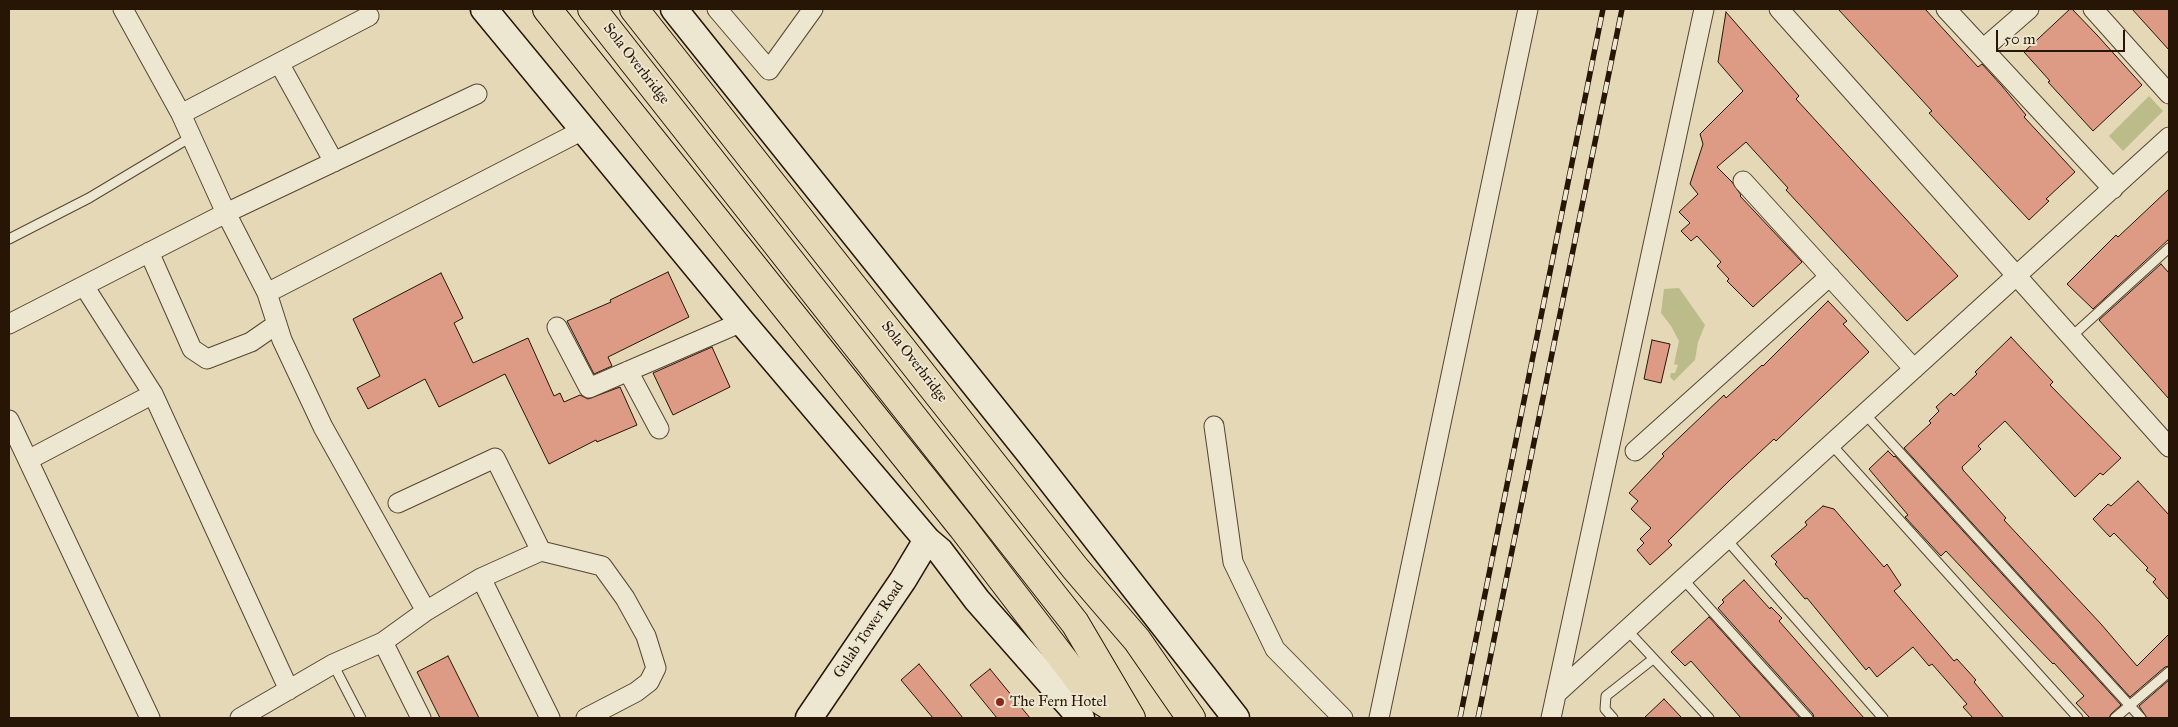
<!DOCTYPE html>
<style>
body{margin:0}
#map{position:relative;width:2178px;height:727px;overflow:hidden;background:#e4d8b7;font-family:"IM FELL Great Primer",serif}
canvas{display:block}
.frame{position:absolute;inset:0;border:10px solid #271606;pointer-events:none}
.scale{position:absolute;left:1996px;top:30px;width:129px;height:22px;box-sizing:border-box;border:2px solid #271606;border-top:0;padding-left:6px;font-size:15px;line-height:18px;white-space:nowrap;color:#271606;-webkit-text-stroke:4px #ede6d0;paint-order:stroke}
</style>
<div id="map">
<canvas width="2178" height="727"></canvas>
<div class="frame"></div>
<div class="scale">50 m</div>
</div>
<script>
const ctx = document.querySelector('canvas').getContext('2d');
ctx.lineJoin = 'round';
function fillPath(path, color) {
  ctx.fillStyle = color;
  ctx.fill(path, 'evenodd');
}
function shape(rows) {
  const path = new Path2D();
  for (const r of rows) {
    path.moveTo(r[0], r[1]);
    for (let i = 2; i < r.length; i += 2) path.lineTo(r[i], r[i + 1]);
  }
  return path;
}
function strokePath(path, color, width, dash) {
  ctx.strokeStyle = color;
  ctx.lineWidth = width;
  ctx.lineCap = dash ? 'butt' : 'round';
  ctx.setLineDash(dash || []);
  ctx.stroke(path);
}
function label(font, color, halo, rows, align = 'center') {
  ctx.font = font + ' "IM FELL Great Primer",serif';
  ctx.lineWidth = 4;
  ctx.setLineDash([]);
  ctx.textBaseline = 'middle';
  ctx.strokeStyle = halo;
  ctx.fillStyle = color;
  for (const [text, x, y, turn = 0] of rows) {
    ctx.save();
    ctx.translate(x, y);
    ctx.rotate((+turn || 0) * Math.PI / 180);
    ctx.textAlign = isNaN(turn) ? turn : align;
    if (halo) ctx.strokeText(text, 0, 0);
    ctx.fillText(text, 0, 0);
    ctx.restore();
  }
}
const green = shape([
 [2149,96,2163,111,2123,151,2109,136],
 [1679,288,1705,325,1698,342,1695,360,1674,381,1670,377,1671,373,1675,373,1678,365,1674,364,1679,341,1671,326,1661,313,1664,289]
]);
const building = shape([
 [1838,9,1925,9,1978,67,1982,64,2002,86,2026,115,2024,117,2075,172,2046,199,2049,201,2029,220,1929,113,1932,111,1838,9],
 [2070,9,2072,9,2097,35,2142,85,2093,131,2048,82,2050,81,2024,52,2070,9],
 [2132,9,2169,9,2169,50,2132,9],
 [1726,12,1799,96,1796,99,1958,276,1907,321,1786,190,1788,188,1746,142,1717,167,1732,182,1741,195,1740,196,1802,262,1753,307,1727,281,1729,279,1717,266,1721,262,1697,236,1691,241,1681,231,1690,223,1679,212,1698,194,1690,184,1703,144,1700,134,1743,91,1718,62,1726,12],
 [2169,189,2169,239,2093,309,2067,284,2116,235,2118,237,2169,189],
 [2161,264,2169,273,2169,399,2099,320,2161,264],
 [668,272,689,317,608,357,612,366,594,374,567,321,611,302,610,300,668,272],
 [441,273,463,318,454,323,473,363,528,338,554,396,560,393,564,402,580,395,588,399,620,387,637,425,597,442,596,440,549,464,505,374,439,407,425,379,368,409,357,388,380,376,353,319,441,273],
 [1828,301,1847,321,1843,324,1869,352,1776,441,1774,439,1730,480,1668,541,1672,545,1650,565,1637,550,1644,543,1640,539,1651,528,1631,509,1638,501,1629,493,1664,456,1662,454,1724,395,1726,398,1762,365,1763,366,1828,301],
 [2011,337,2053,382,2050,385,2121,458,2103,475,2100,473,2075,497,2005,421,1978,446,1981,449,1962,467,1963,470,2006,518,2004,520,2101,624,2137,666,2169,634,2169,666,2165,667,2130,697,1904,448,1931,423,1929,421,1939,411,1936,407,1951,393,1954,396,1977,374,1975,372,2011,337],
 [1652,340,1670,344,1661,383,1644,379,1652,340],
 [712,347,730,387,673,415,653,373,712,347],
 [1888,451,1894,457,1895,456,2121,705,2111,714,2109,718,2090,718,2076,703,2084,696,2054,663,2053,664,2028,638,1946,551,1941,556,1905,517,1908,515,1869,469,1888,451],
 [2138,481,2169,515,2169,600,2153,582,2156,579,2146,570,2148,568,2114,533,2110,537,2093,519,2108,504,2111,506,2138,481],
 [1823,506,1834,509,1884,567,1887,564,1901,585,1894,591,1954,661,1957,659,1976,680,1974,682,2004,718,1973,718,1963,707,1967,704,1932,664,1929,666,1913,647,1877,677,1869,667,1866,670,1807,598,1805,599,1775,564,1777,562,1771,556,1807,525,1805,522,1823,506],
 [1744,580,1770,609,1771,607,1782,618,1779,621,1864,718,1814,718,1813,714,1718,608,1724,602,1722,600,1744,580],
 [1709,617,1800,718,1741,718,1691,661,1685,666,1671,652,1709,617],
 [448,656,479,718,440,718,417,672,448,656],
 [919,664,947,698,963,718,933,718,901,680,919,664],
 [990,669,1030,718,997,718,970,685,990,669],
 [2169,680,2169,718,2147,718,2139,706,2169,680],
 [1664,699,1682,718,1644,718,1664,699]
]);
const lane = shape([
 [9,239,89,198,191,137],
 [2071,337,2169,248],
 [1865,414,2141,718],
 [1831,444,2078,718],
 [1726,539,1883,718],
 [1683,579,1808,718],
 [1627,630,1709,718],
 [333,664,361,718],
 [1613,718,1605,709,1606,696,1653,659],
 [2115,718,2169,672]
]);
const street = shape([
 [123,9,181,114,226,213,267,293],
 [717,9,769,70,813,9],
 [1779,9,2169,447],
 [1946,9,2113,189],
 [2093,9,2169,94],
 [1983,49,2029,9],
 [279,63,334,162],
 [181,114,369,16],
 [1743,181,1914,369],
 [149,252,192,349,207,359,251,342,277,324],
 [84,286,153,394],
 [9,324,226,213,477,94],
 [557,327,589,388,742,322],
 [628,371,659,429],
 [9,420,150,718],
 [1214,426,1233,562,1275,649,1343,718],
 [1635,451,1830,276],
 [28,460,153,394,289,690],
 [398,503,495,458,541,551],
 [481,578,550,718],
 [426,611,481,578,541,551,602,566,625,598,646,636,656,668,649,682,636,692,586,718],
 [383,642,426,611,323,427,282,340,267,293,583,130],
 [1556,694,2169,137],
 [240,718,333,664,383,642,421,718],
 [1379,718,1528,9],
 [1551,718,1704,9]
]);
const secondary = shape([
 [484,9,742,322,927,540,940,551,977,600,1081,718],
 [674,9,1030,454,1236,718],
 [809,718,903,580,927,540]
]);
const primary = shape([
 [547,9,962,527,1089,693,1129,718]
]);
const highway = shape([
 [592,9,1075,623,1131,718],
 [634,9,1075,568,1137,640,1191,718]
]);
const rail = shape([
 [1460,718,1603,9],
 [1478,718,1622,9]
]);
const markers = [
 [1000,702,5,"#8f2418"]
];
const streetNames = [
 ["Sola Overbridge",636,64,52],
 ["Sola Overbridge",914,362,52],
 ["Gulab Tower Road",869,630,-56]
];
const poiNames = [
 ["The Fern Hotel",1010,702]
];
fillPath(green, '#bbbc89');
fillPath(building, '#dd9a84');
strokePath(building, '#271606', 1);
strokePath(lane, '#564632', 11);
strokePath(street, '#564632', 21);
strokePath(secondary, '#271606', 29);
strokePath(primary, '#271606', 30);
strokePath(highway, '#271606', 30);
strokePath(lane, '#ede6d0', 9);
strokePath(street, '#ede6d0', 19);
strokePath(secondary, '#ede6d0', 26);
strokePath(primary, '#e4d8b7', 28);
strokePath(highway, '#e4d8b7', 28);
strokePath(rail, '#271606', 5.5);
strokePath(rail, '#ede6d0', 4, [11]);
for (const [x, y, r, color] of markers) {
  const dot = new Path2D();
  dot.arc(x, y, r, 0, 2 * Math.PI);
  ctx.fillStyle = color;
  ctx.fill(dot);
  strokePath(dot, '#ede6d0', 2);
}
label('15px', '#271606', '#ede6d0', streetNames);
label('15px', '#271606', '#ede6d0', poiNames, 'left');
</script>
